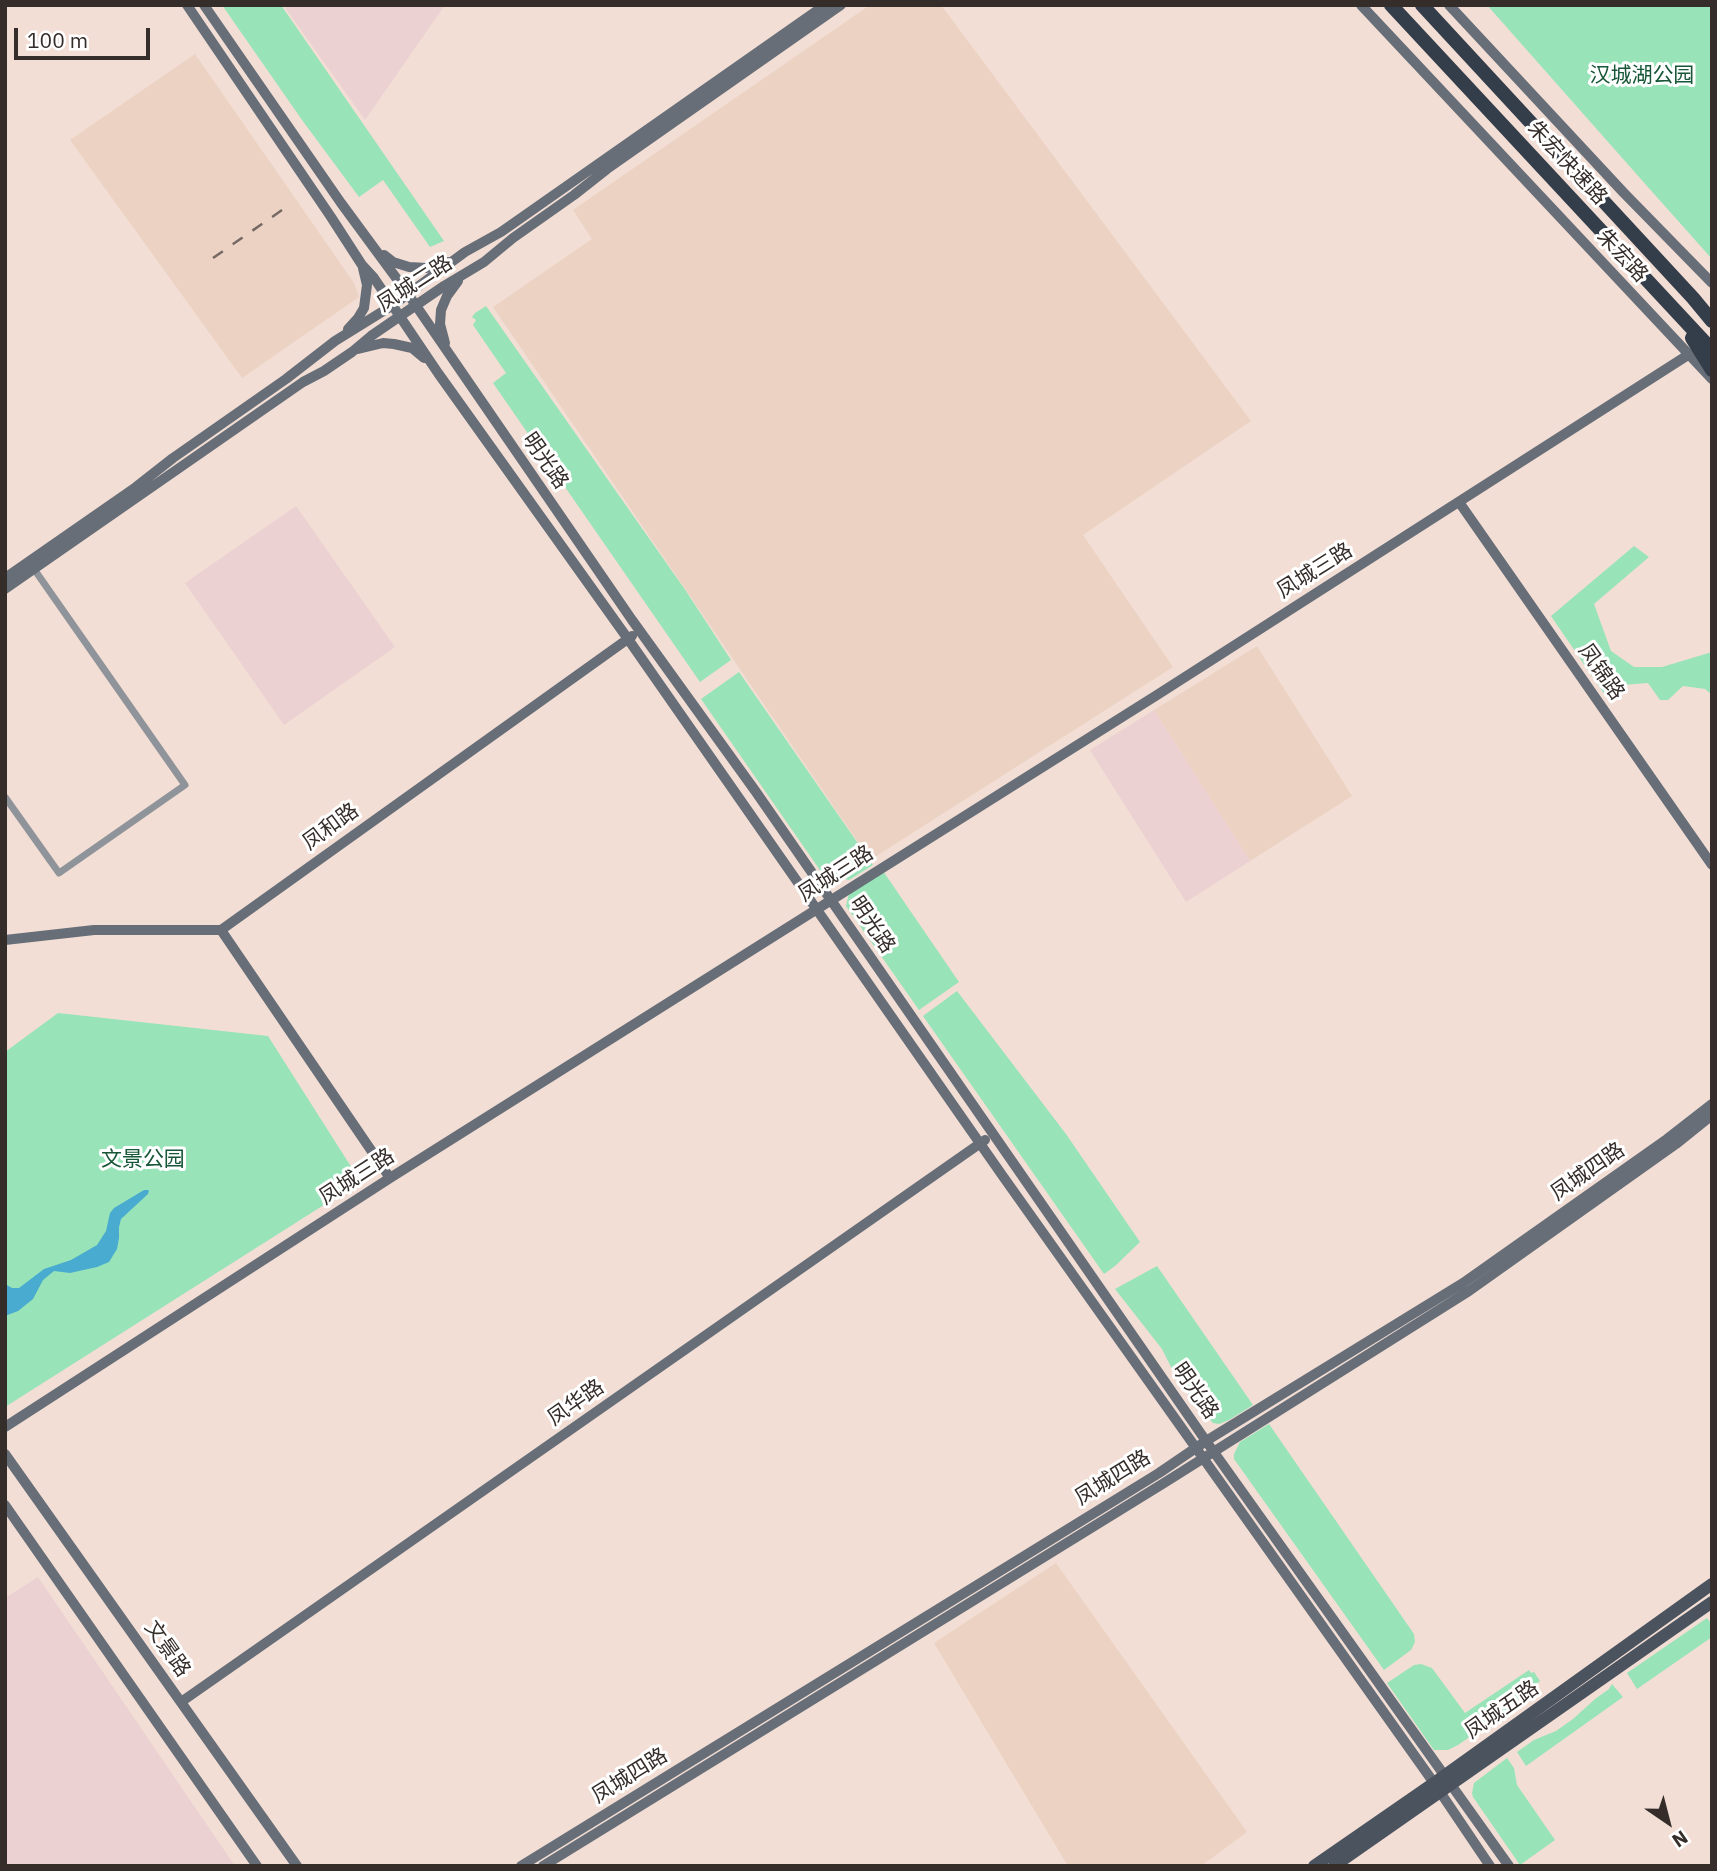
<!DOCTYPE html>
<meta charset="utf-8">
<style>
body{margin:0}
#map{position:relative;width:1717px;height:1871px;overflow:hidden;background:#f2ded4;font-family:"IBM Plex Sans",sans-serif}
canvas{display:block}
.frame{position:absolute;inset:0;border:7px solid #352d29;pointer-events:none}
.north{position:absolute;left:1633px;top:1787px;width:70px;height:70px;-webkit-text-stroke:5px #fff;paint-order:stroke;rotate:145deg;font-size:19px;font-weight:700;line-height:28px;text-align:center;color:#352d29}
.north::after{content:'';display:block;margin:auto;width:24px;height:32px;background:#352d29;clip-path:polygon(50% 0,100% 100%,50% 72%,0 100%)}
.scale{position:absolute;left:14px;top:28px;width:136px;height:32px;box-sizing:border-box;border:4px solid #352d29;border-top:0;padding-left:9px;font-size:21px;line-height:24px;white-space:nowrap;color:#352d29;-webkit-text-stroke:5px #fff;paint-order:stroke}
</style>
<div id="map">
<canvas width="1717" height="1871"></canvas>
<div class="frame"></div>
<div class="north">N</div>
<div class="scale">100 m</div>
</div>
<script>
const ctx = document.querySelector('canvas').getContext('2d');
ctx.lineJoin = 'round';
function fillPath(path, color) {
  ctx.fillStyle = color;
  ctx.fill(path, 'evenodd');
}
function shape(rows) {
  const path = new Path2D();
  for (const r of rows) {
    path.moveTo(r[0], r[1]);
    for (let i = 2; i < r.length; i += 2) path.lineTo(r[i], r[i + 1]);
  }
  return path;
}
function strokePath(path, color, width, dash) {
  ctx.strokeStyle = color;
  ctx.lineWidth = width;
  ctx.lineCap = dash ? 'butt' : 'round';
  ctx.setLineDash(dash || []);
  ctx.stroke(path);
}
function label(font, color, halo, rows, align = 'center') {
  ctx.font = font + ' "IBM Plex Sans","Noto Sans SC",sans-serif';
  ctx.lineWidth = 6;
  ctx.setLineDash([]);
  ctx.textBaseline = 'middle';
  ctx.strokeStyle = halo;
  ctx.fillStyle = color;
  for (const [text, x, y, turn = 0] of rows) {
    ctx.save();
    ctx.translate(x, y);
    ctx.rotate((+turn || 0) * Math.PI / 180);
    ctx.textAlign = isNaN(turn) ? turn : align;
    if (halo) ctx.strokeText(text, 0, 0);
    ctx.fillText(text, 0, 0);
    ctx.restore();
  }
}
const built = shape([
 [870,5,941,5,1251,421,1083,535,1173,667,870,860,493,307,592,239,573,210],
 [195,54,354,283,359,297,242,378,70,140],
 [1257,646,1352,796,1250,861,1154,710],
 [1056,1563,1247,1832,1201,1866,1068,1866,934,1643]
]);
const education = shape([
 [283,5,445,5,365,120],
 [296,506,395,647,284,725,185,583],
 [1154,710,1250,861,1186,902,1090,750],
 [38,1577,235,1866,5,1866,5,1598]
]);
const green = shape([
 [222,5,281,5,444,241,430,247,383,180,359,197,302,120],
 [1487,5,1712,5,1712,259,1647,186],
 [486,306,686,591,731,660,700,682,493,383,506,373,473,325,476,320,472,317,475,313],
 [1634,546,1649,557,1594,604,1611,651,1634,667,1662,667,1712,652,1712,695,1705,689,1683,686,1668,700,1660,700,1648,683,1622,685,1605,695,1551,616],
 [739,672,873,865,849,880,822,873,701,699],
 [883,871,959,982,919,1010,846,906,849,893],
 [957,991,1066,1134,1140,1242,1115,1266,1104,1274,923,1016],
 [58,1013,268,1036,357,1176,357,1184,5,1407,5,1052],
 [1157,1266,1253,1405,1229,1420,1219,1424,1213,1423,1195,1404,1174,1373,1162,1349,1115,1289],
 [1269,1424,1414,1634,1415,1642,1411,1650,1384,1670,1234,1459,1234,1454,1240,1442],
 [1707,1618,1712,1624,1712,1637,1637,1689,1627,1673],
 [1421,1664,1432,1668,1465,1713,1529,1670,1531,1673,1534,1672,1540,1681,1494,1720,1458,1745,1448,1750,1434,1750,1387,1683,1414,1665],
 [1612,1684,1623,1697,1526,1766,1517,1752,1534,1740,1556,1731,1573,1719,1595,1699,1609,1689],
 [1507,1758,1514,1768,1517,1785,1555,1840,1520,1865,1473,1797,1472,1793,1474,1783]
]);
const water = shape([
 [144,1190,149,1190,148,1194,121,1219,119,1227,119,1238,117,1249,109,1262,97,1267,70,1273,54,1271,43,1280,33,1299,18,1311,5,1316,5,1284,12,1288,19,1288,44,1269,71,1260,97,1245,106,1231,110,1213,114,1208]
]);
const street = shape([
 [5,797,59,873,185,785,34,569]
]);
const secondary = shape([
 [187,5,331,217,362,265,374,278,438,373,628,639,1002,1175,1434,1783,1490,1866],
 [204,5,341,203,408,294,632,620,756,792,1206,1441,1509,1866],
 [1361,5,1712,379],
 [1449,5,1623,192,1712,283],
 [384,255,393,262,409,267,426,268,448,262],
 [348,329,358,318,364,308,367,285,363,268],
 [445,343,440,324,441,310,447,296,458,281],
 [358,349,383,343,394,344,412,348,424,358],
 [1459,502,1712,865],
 [5,578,136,487,173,458,286,379,335,341,393,305,465,252,501,232,825,5],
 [5,589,303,382,324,371,352,352,371,336,444,286,484,262,513,238,574,195,607,169,841,5],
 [221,930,390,1178],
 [5,940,94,930,221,930,632,636],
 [5,1427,390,1178,1157,695,1688,355],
 [5,1454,297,1866],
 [5,1505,257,1866],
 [181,1702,985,1140],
 [521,1866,1159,1473,1206,1441,1463,1283,1667,1139,1712,1104],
 [543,1866,1164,1483,1469,1291,1676,1144,1712,1115]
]);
const primary = shape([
 [1314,1866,1434,1783,1712,1584],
 [1334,1866,1712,1602]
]);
const highway = shape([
 [1391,5,1712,350],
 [1422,5,1693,298,1712,321],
 [1692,338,1712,370]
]);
const rail = shape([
 [213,258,285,208]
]);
const parkNames = [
 ["汉城湖公园",1642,76],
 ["文景公园",143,1160]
];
const streetNames = [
 ["朱宏快速路",1567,163,47],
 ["朱宏路",1622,256,47],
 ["凤城二路",415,284,-33],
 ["明光路",545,461,55],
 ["凤城三路",1315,571,-32],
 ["凤锦路",1601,672,55],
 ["凤和路",331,827,-36],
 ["凤城三路",836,874,-33],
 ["明光路",872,925,56],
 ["凤城四路",1588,1172,-35],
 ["凤城三路",357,1177,-33],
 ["明光路",1195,1391,55],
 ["凤华路",576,1403,-35],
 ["凤城四路",1113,1478,-32],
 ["文景路",167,1649,55],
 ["凤城五路",1502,1710,-35],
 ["凤城四路",630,1776,-32]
];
fillPath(built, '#ecd2c3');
fillPath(education, '#ecd1d3');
fillPath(green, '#98e4b8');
fillPath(water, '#48abcf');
strokePath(street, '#8f939a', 7);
strokePath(secondary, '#676e78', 10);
strokePath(primary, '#4b535f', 12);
strokePath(highway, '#343d4a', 14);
strokePath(rail, '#756963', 2.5, [12, 12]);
label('21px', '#175637', '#fff', parkNames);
label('21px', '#352d29', '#fff', streetNames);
</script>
